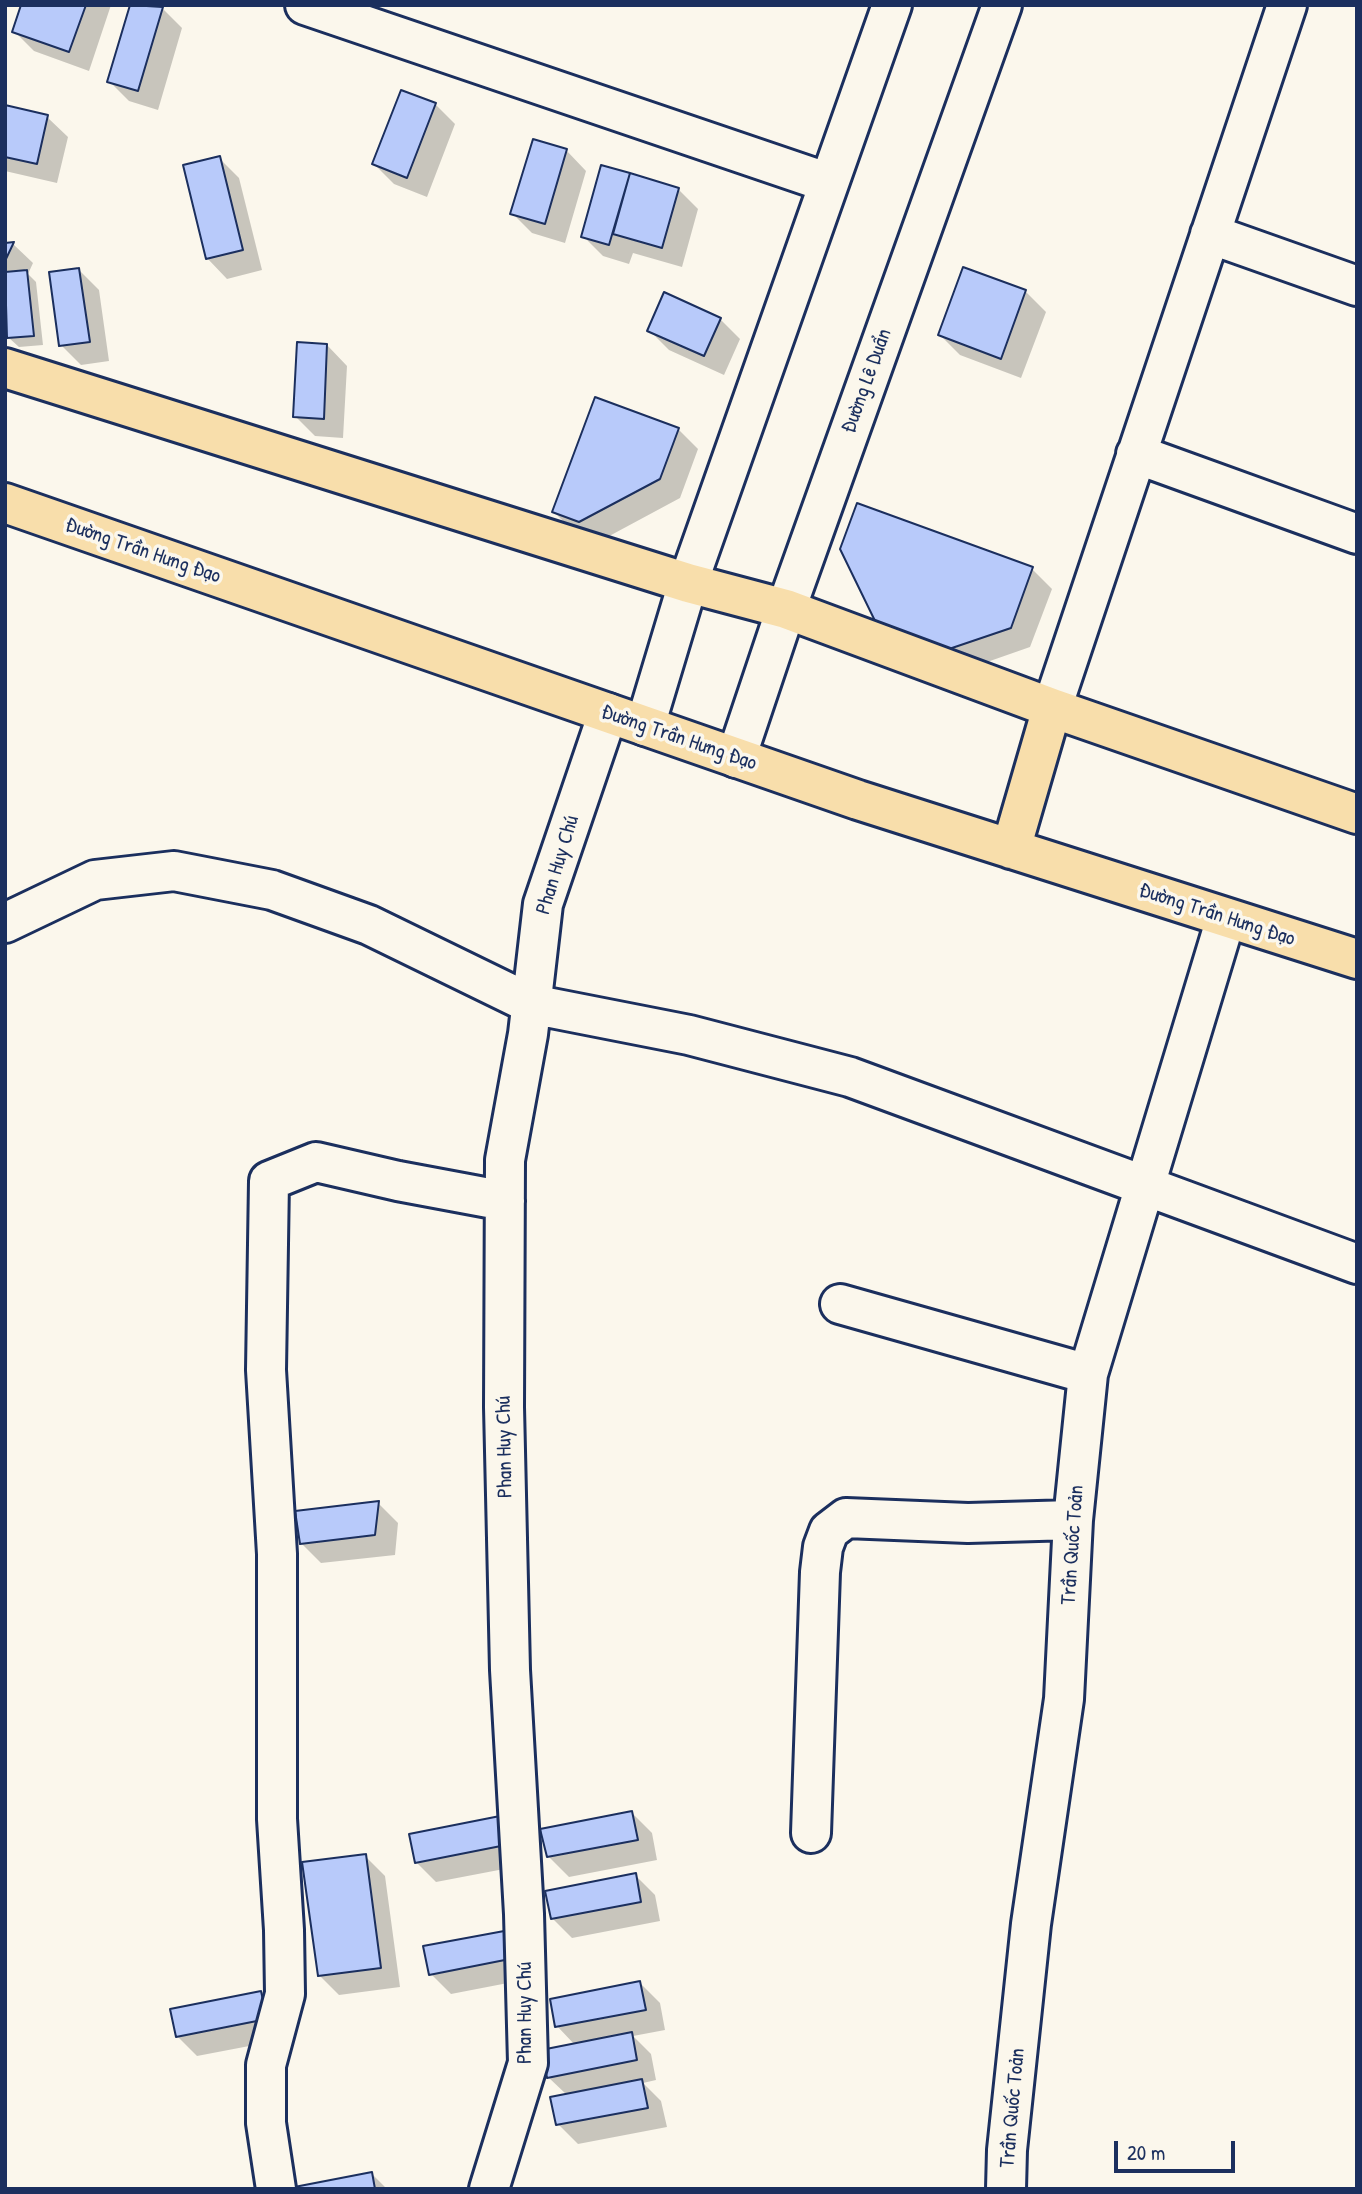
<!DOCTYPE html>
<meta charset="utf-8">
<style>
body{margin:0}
#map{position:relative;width:1362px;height:2194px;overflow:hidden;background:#fbf7ec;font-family:"Patrick Hand",sans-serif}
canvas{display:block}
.frame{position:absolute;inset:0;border:7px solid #1b2f5e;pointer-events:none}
.scale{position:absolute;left:1114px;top:2141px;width:121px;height:32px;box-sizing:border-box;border:4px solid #1b2f5e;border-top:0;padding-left:9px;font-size:21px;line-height:24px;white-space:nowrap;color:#1b2f5e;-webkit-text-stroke:5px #fbf7ec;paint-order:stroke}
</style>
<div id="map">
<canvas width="1362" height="2194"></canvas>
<div class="frame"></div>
<div class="scale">20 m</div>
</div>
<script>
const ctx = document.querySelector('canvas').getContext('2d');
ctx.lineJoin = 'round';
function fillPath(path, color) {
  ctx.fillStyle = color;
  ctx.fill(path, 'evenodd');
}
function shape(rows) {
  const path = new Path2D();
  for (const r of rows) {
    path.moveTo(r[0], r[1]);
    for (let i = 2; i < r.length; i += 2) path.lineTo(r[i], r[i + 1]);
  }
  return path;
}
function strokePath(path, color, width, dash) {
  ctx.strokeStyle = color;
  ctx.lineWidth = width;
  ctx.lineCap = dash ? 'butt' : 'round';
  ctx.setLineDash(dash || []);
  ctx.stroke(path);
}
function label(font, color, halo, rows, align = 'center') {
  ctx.font = font + ' "Patrick Hand",sans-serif';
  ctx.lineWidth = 7;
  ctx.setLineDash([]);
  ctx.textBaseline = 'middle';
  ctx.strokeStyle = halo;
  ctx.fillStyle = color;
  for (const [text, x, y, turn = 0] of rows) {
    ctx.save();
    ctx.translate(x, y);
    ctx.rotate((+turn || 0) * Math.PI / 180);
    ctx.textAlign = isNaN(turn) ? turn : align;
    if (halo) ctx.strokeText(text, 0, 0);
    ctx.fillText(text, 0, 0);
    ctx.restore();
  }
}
const shadow = shape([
 [23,5,111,5,89,71,34,51,14,31],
 [132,5,151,5,162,8,182,28,158,110,129,101,109,81],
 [435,104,455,124,427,197,394,184,374,164],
 [5,107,47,117,68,137,57,183,5,171],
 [566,150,586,171,565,243,532,233,512,213],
 [219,158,239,178,262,270,227,279,207,258],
 [602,167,678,189,698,209,682,267,633,253,629,264,603,256,583,236],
 [13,244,33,263,28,274,36,282,43,345,19,347,9,338,5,302,5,245],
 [964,269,1026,292,1046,312,1021,378,960,355,940,335],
 [79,270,99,290,109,361,81,365,61,345],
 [720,319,740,339,724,375,669,350,649,330],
 [327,345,347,366,343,438,315,436,295,416],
 [678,429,698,449,680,498,600,541,574,532,554,512],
 [1032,569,1052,589,1030,647,970,668,899,644],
 [378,1503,398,1523,395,1555,321,1563,301,1543],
 [632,1813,652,1833,657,1860,569,1877,548,1856],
 [520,1838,525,1865,436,1882,416,1862],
 [365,1856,385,1876,400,1987,339,1995,319,1975],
 [635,1875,655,1895,660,1921,572,1938,552,1918],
 [514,1931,539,1977,451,1994,431,1974],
 [640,1983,660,2003,665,2030,633,2036,651,2054,656,2080,643,2083,661,2101,667,2127,578,2144,558,2124,567,2095,548,2077,575,2045,557,2026],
 [260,1992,280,2013,286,2039,197,2056,177,2036],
 [372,2174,387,2189,293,2189]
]);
const building = shape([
 [21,5,86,5,69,52,12,32,21,5],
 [130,5,163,7,138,91,107,82,130,5],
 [401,90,436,103,407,178,372,164,401,90],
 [5,105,48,115,37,164,5,157,5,105],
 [533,139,567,149,545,224,510,214,533,139],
 [220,156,243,250,206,259,183,165,220,156],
 [601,165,630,173,609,245,581,237,601,165],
 [630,173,679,188,662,248,613,234,630,173],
 [14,242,5,261,5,243,14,242],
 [963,267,1026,290,1001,359,938,335,963,267],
 [79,268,90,342,59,346,49,272,79,268],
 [27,270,34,336,7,338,5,272,27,270],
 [664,292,721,318,704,356,647,331,664,292],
 [297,342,327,344,324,419,293,417,297,342],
 [595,397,679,428,660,479,579,522,552,512,595,397],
 [857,503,1033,567,1011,628,949,649,877,625,840,549,857,503],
 [379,1501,375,1535,300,1544,295,1511,379,1501],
 [632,1811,638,1840,547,1857,540,1829,632,1811],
 [500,1816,506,1845,415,1863,409,1834,500,1816],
 [366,1854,381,1968,318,1976,302,1862,366,1854],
 [636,1873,641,1902,551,1919,545,1891,636,1873],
 [515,1929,520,1957,429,1975,423,1946,515,1929],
 [640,1981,646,2010,555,2027,550,1999,640,1981],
 [261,1991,267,2019,176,2037,170,2009,261,1991],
 [632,2032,637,2060,547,2078,541,2050,632,2032],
 [642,2079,648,2108,556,2125,550,2097,642,2079],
 [372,2172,375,2189,284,2189,372,2172]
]);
const minor = shape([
 [305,5,829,183],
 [1210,234,1357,286],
 [1136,454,1357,534],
 [1052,708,1287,5],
 [645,726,688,583,892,5],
 [736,758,786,609,1002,5],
 [5,923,95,880,174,871,272,890,369,925,531,1004,689,1035,850,1077,1357,1264],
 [840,1304,1088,1374],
 [811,1833,820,1572,823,1547,829,1531,846,1518,968,1523,1073,1520],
 [276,2189,266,2123,266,2065,285,1994,284,1930,277,1819,277,1554,266,1370,269,1181,316,1162,398,1181,505,1201],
 [489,2189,528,2063,524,1914,510,1670,504,1407,505,1160,528,1034,543,904,608,713],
 [1006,2189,1007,2150,1031,1924,1064,1699,1073,1520,1088,1374,1226,918]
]);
const major = shape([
 [5,368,688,583,786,609,1052,708,1357,814],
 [5,503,858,800,1357,959],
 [1011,849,1052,708]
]);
const streetNames = [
 ["Đường Lê Duẩn",867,381,-70],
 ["Đường Trần Hưng Đạo",143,551,19],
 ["Đường Trần Hưng Đạo",679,738,19],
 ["Phan Huy Chú",558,865,-73],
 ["Đường Trần Hưng Đạo",1217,915,18],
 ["Phan Huy Chú",505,1447,-91],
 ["Trần Quốc Toản",1073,1545,-86],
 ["Phan Huy Chú",525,2013,-90],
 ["Trần Quốc Toản",1013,2108,-85]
];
fillPath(shadow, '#0003');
fillPath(building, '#b8cafa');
strokePath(building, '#1b2f5e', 2);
strokePath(minor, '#1b2f5e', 44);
strokePath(major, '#1b2f5e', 44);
strokePath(minor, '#fbf7ec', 38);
strokePath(major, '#f8deab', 38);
label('21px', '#1b2f5e', '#fbf7ec', streetNames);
</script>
